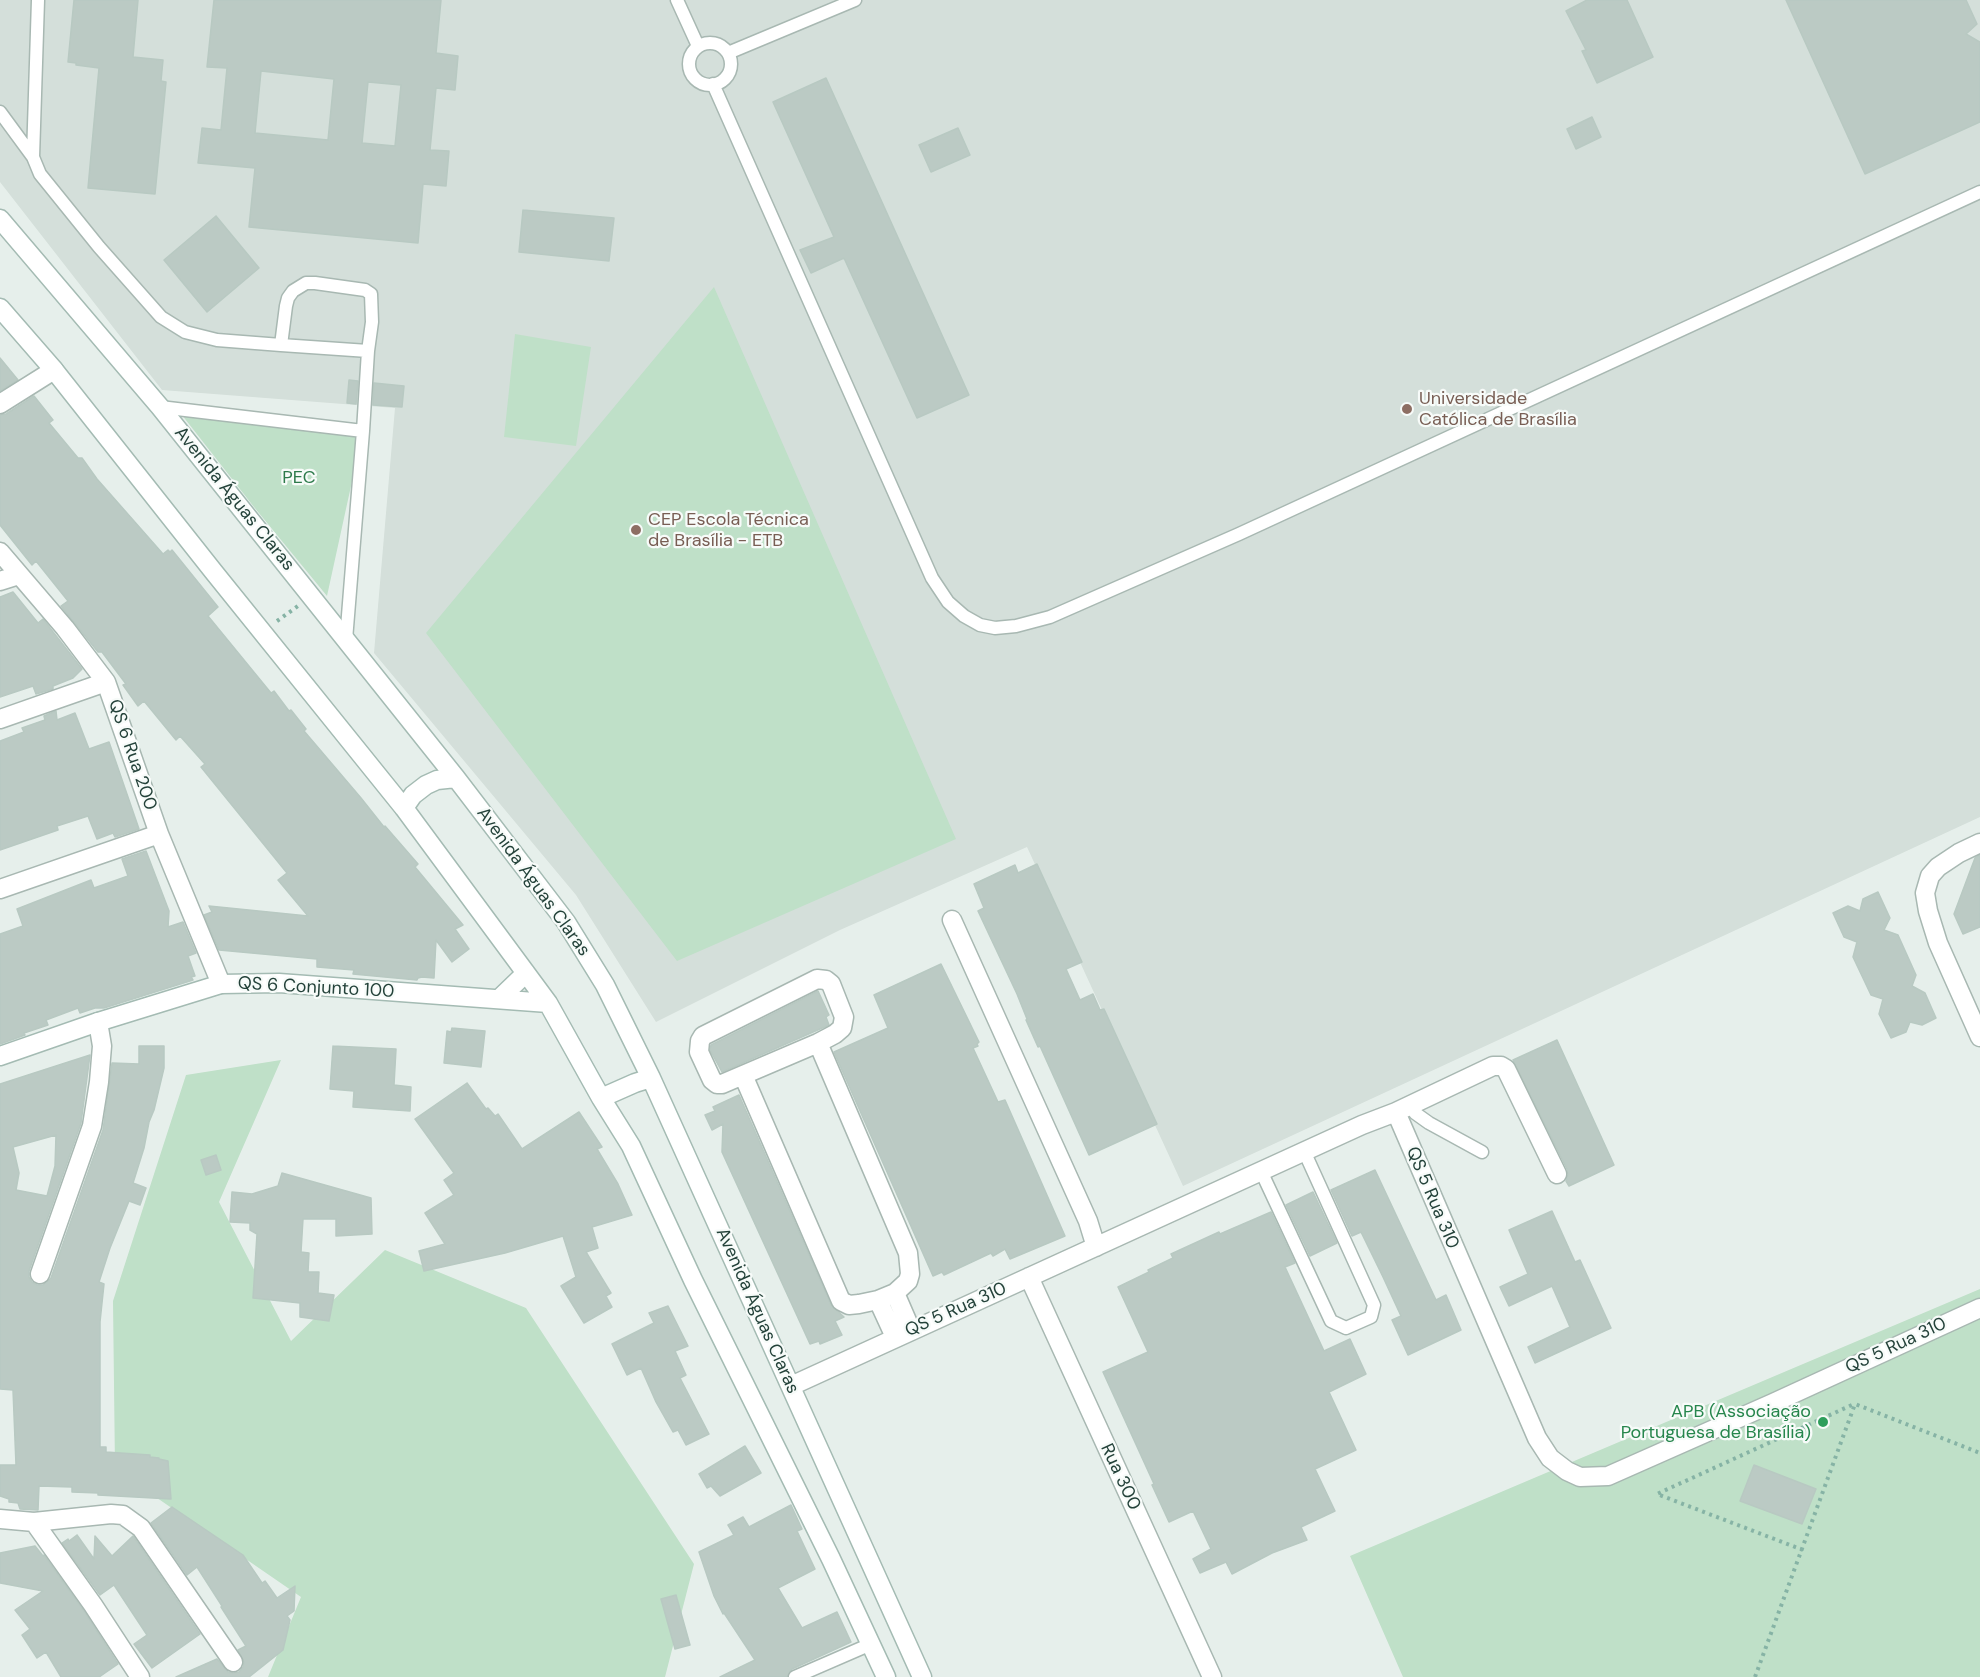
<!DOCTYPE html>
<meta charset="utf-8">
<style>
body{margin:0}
canvas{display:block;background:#e6efeb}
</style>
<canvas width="1980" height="1677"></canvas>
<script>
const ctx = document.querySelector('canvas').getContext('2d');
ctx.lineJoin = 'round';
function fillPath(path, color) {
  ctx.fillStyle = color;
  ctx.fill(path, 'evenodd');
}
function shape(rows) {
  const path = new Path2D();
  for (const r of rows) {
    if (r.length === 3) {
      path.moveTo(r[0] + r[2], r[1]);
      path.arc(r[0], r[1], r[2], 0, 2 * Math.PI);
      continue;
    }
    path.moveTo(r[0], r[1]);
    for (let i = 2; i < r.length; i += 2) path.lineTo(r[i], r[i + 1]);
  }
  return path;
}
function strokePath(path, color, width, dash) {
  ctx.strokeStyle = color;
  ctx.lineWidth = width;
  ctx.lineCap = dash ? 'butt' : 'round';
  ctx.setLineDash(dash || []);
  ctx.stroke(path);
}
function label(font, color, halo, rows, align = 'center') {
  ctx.font = font + ' "DM Sans",sans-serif';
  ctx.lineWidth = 4.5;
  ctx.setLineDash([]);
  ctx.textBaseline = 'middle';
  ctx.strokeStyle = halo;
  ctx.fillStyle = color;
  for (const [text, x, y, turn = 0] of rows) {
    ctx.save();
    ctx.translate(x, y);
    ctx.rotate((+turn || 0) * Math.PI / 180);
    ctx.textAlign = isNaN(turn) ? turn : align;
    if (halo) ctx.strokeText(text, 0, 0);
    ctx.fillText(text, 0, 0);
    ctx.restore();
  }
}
const built = shape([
 [0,0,1980,0,1980,817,1183,1186,1027,847,840,930,656,1022,576,895,374,653,395,408,162,390,0,182]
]);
const green = shape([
 [714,287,956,839,677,961,426,633],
 [515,334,591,347,576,446,504,437],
 [178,410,363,431,327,596,254,507],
 [281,1060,219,1202,291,1341,385,1250,526,1308,694,1564,665,1677,268,1677,301,1597,115,1469,113,1301,186,1075],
 [1980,1289,1980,1677,1403,1677,1350,1556]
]);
const building = shape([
 [74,0,138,0,133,57,163,60,161,81,166,82,155,194,88,188,99,68,76,65,76,63,68,62,74,0],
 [214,0,441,0,436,53,458,56,455,90,436,88,430,150,449,151,446,186,423,184,418,243,249,227,255,168,198,163,202,128,221,130,227,68,207,67,214,0],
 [261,71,334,79,328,140,255,133,261,71],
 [368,82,401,85,395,146,362,143,368,82],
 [1587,0,1627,0,1653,57,1597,83,1582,51,1586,50,1566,11,1587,0],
 [1786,0,1966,0,1977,24,1966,34,1980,42,1980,122,1865,174,1786,0],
 [826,78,969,395,917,418,844,258,811,273,800,250,834,237,773,102,826,78],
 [1592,117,1601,137,1576,149,1567,129,1592,117],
 [958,128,970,155,931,172,919,145,958,128],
 [523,210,614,218,609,261,519,252,523,210],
 [216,216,259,268,207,312,164,260,216,216],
 [0,358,18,380,0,391,0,358],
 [349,380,358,381,356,404,347,403,349,380],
 [374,383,404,386,402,407,373,405,374,383],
 [34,396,53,420,49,423,78,458,82,458,97,479,163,554,168,550,170,552,172,550,218,607,208,616,271,693,274,691,289,711,291,710,306,729,304,731,361,798,384,827,385,826,418,864,415,867,463,925,455,929,469,949,452,962,436,940,434,978,422,977,418,978,417,980,353,974,354,970,317,967,317,959,219,950,204,915,212,912,209,906,308,916,278,880,287,873,201,767,205,764,180,736,176,740,144,701,138,706,123,685,126,684,102,652,98,652,61,606,68,601,36,561,32,565,0,525,0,415,6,414,34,396],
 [13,592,38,623,43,619,82,669,73,678,53,686,53,689,36,694,33,686,0,697,0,597,13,592],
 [56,711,57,720,75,713,89,749,109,742,139,829,115,837,113,833,97,839,88,816,57,826,58,830,0,850,0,741,24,732,22,728,45,720,44,716,56,711],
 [146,851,169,911,168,927,183,922,196,953,188,956,195,976,191,977,193,980,104,1008,95,1008,80,1013,78,1008,46,1020,48,1025,24,1033,25,1035,0,1044,0,934,23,926,17,909,91,880,94,888,128,876,122,859,146,851],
 [1980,855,1980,927,1963,934,1954,914,1975,858,1980,855],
 [1037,864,1082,962,1066,969,1080,1000,1093,994,1100,1010,1104,1009,1157,1124,1089,1155,1040,1046,1038,1047,1026,1020,1027,1019,1017,994,978,911,984,908,974,884,1015,865,1018,873,1037,864],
 [1878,892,1890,918,1884,930,1898,935,1916,975,1912,986,1925,993,1936,1018,1922,1025,1910,1022,1906,1032,1891,1038,1879,1014,1883,999,1871,995,1853,957,1857,942,1844,937,1833,913,1848,906,1860,911,1863,899,1878,892],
 [941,964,979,1042,977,1044,978,1046,973,1048,998,1102,1005,1100,1065,1236,1010,1259,1005,1249,993,1256,991,1253,944,1275,942,1272,933,1276,834,1052,888,1028,874,995,941,964],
 [818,991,829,1015,826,1017,829,1025,722,1072,710,1050,711,1045,818,991],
 [452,1028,485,1031,481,1067,444,1063,447,1031,451,1032,452,1028],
 [1557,1040,1614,1165,1569,1186,1566,1181,1568,1175,1567,1169,1513,1060,1557,1040],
 [139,1046,164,1046,164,1068,154,1110,149,1122,144,1148,133,1183,146,1188,140,1205,129,1201,110,1248,99,1282,104,1284,100,1322,100,1447,106,1447,106,1452,150,1455,150,1457,159,1458,159,1459,168,1461,171,1499,98,1495,98,1493,72,1492,72,1487,39,1486,38,1510,20,1509,18,1503,9,1502,9,1499,0,1496,0,1465,16,1465,13,1390,0,1389,0,1084,90,1055,81,1123,29,1271,29,1277,32,1282,37,1285,43,1285,51,1278,103,1130,112,1063,139,1064,139,1046],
 [56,1135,55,1166,47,1196,16,1190,19,1173,13,1147,56,1135],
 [333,1046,396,1049,394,1085,411,1087,410,1111,353,1107,354,1091,330,1089,333,1046],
 [467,1083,486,1109,488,1108,495,1116,498,1114,522,1149,579,1112,602,1147,597,1149,618,1184,632,1215,592,1227,598,1248,586,1252,611,1293,606,1296,612,1307,584,1323,561,1286,576,1277,563,1236,505,1253,424,1271,419,1251,445,1244,425,1213,454,1195,444,1180,454,1173,415,1119,467,1083],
 [739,1095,831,1305,844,1317,835,1321,842,1335,820,1344,819,1341,810,1344,722,1152,723,1124,712,1130,705,1115,715,1111,713,1107,739,1095],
 [216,1155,221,1170,206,1175,201,1160,216,1155],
 [1375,1170,1436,1300,1446,1295,1461,1330,1408,1355,1392,1320,1401,1316,1383,1277,1361,1232,1352,1236,1331,1190,1375,1170],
 [282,1173,371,1198,372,1234,336,1236,336,1219,303,1219,301,1252,309,1253,308,1272,319,1272,318,1293,334,1295,329,1321,300,1317,300,1303,253,1298,257,1234,250,1230,250,1223,230,1222,232,1192,252,1194,278,1186,282,1173],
 [1313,1192,1337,1243,1310,1256,1286,1205,1313,1192],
 [1552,1211,1575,1262,1580,1260,1611,1328,1535,1363,1528,1347,1570,1327,1552,1286,1509,1306,1500,1287,1528,1274,1509,1230,1552,1211],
 [1271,1212,1295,1263,1285,1267,1324,1351,1350,1339,1366,1374,1329,1392,1356,1450,1315,1469,1335,1511,1301,1527,1307,1540,1272,1553,1232,1574,1226,1562,1200,1573,1193,1559,1211,1549,1193,1511,1169,1522,1152,1485,1154,1484,1103,1372,1148,1352,1118,1287,1149,1272,1148,1270,1173,1258,1171,1254,1219,1232,1220,1234,1271,1212],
 [668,1306,688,1346,675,1351,686,1375,680,1378,709,1434,686,1445,678,1430,673,1432,656,1402,641,1368,627,1375,612,1344,654,1323,649,1313,668,1306],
 [745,1446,761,1473,720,1496,711,1486,707,1488,699,1474,745,1446],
 [1754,1465,1816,1489,1802,1524,1740,1501,1754,1465],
 [791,1505,802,1529,797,1531,815,1569,778,1588,802,1628,837,1612,851,1642,792,1669,787,1677,720,1677,755,1660,724,1613,723,1614,714,1596,699,1552,734,1535,728,1525,743,1517,749,1527,791,1505],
 [172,1507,243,1555,262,1583,265,1581,277,1598,295,1586,294,1611,287,1616,290,1620,283,1650,249,1677,176,1677,217,1659,228,1672,233,1673,239,1672,243,1667,244,1662,238,1650,246,1646,221,1607,222,1606,197,1567,187,1575,151,1523,172,1507],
 [77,1535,94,1559,95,1536,112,1556,133,1536,200,1634,152,1668,134,1644,147,1635,114,1585,100,1595,62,1543,68,1539,69,1541,77,1535],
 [35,1546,43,1556,44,1555,84,1611,118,1664,99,1677,61,1677,46,1652,37,1658,22,1635,30,1629,15,1610,43,1591,0,1583,0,1553,35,1546],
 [676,1595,690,1645,675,1649,661,1599,676,1595]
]);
const path = shape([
 [277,621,298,606],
 [1803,1550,1657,1494,1854,1404],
 [1755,1677,1855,1404,1980,1453]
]);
const lane = shape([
 [38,0,33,157,40,174,99,247,161,317,185,332,217,340,281,345],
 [677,0,698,46],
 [710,64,21],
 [728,53,855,0],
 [713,84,932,578,948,602,964,616,980,625,995,628,1016,626,1050,617,1239,534,1980,192],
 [0,112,33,157],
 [160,407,363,431,346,640],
 [363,431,368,351,372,322,371,294,365,290,315,283,306,283,293,291,288,298,286,306,281,345,368,351],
 [1409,1105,1415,1113,1429,1123,1482,1152],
 [1261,1171,1331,1321,1346,1328,1371,1317,1374,1305,1304,1151],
 [795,1677,871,1644]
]);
const street = shape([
 [0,404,54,370],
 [0,552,65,628,106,682,159,834,221,984],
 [0,581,19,575],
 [0,719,106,682],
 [1980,843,1959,853,1938,867,1930,876,1925,893,1928,911,1938,943,1980,1037],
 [0,889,159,834],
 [952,920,1088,1221,1096,1247],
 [817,979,826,980,831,984,844,1017,842,1028,835,1034,818,1043,722,1084,717,1084,712,1080,699,1052,700,1041,703,1036,817,979],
 [743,1075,841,1301,849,1305,859,1304,878,1300,895,1293,908,1281,910,1274,908,1253,818,1043],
 [1396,1112,1493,1066,1501,1066,1506,1069,1557,1174],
 [40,1274,92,1126,99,1082,102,1046,98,1022],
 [1029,1277,1212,1677],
 [895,1293,911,1330],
 [878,1300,895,1337],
 [791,1386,1362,1125,1396,1112,1537,1438,1550,1458,1567,1471,1580,1477,1608,1476,1773,1403,1980,1308],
 [0,1519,34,1522,111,1514,123,1515,141,1528,233,1662],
 [34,1522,93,1605,140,1677]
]);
const secondary = shape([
 [0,219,160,407,456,778,566,922,605,985,651,1078,922,1677],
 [0,308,54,370,213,571,404,808,548,1003,601,1098,631,1146,693,1280,831,1559,886,1677],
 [404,808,413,795,426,785,437,780,456,778],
 [499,999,526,973],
 [0,1056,98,1022,221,984,279,983,548,1003],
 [601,1098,635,1083,651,1078]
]);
const markers = [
 [1407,409,6,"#8d6e63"],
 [636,530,6,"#8d6e63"],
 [1823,1422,6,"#2e9e5b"]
];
const educationNames = [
 ["Universidade",1419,399],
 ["Católica de Brasília",1419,420],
 ["CEP Escola Técnica",648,520],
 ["de Brasília - ETB",648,541]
];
const parkNames = [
 ["PEC",299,478]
];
const streetNames = [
 ["Avenida Águas Claras",234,499,51],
 ["QS 6 Rua 200",132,755,71],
 ["Avenida Águas Claras",533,882,54],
 ["QS 6 Conjunto 100",316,988,3],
 ["QS 5 Rua 310",1432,1198,67],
 ["QS 5 Rua 310",956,1310,-24],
 ["Avenida Águas Claras",757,1311,66],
 ["QS 5 Rua 310",1896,1346,-25],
 ["Rua 300",1120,1477,65]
];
const leisureNames = [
 ["APB (Associação",1811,1412],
 ["Portuguesa de Brasília)",1811,1433]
];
fillPath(built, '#d4dfda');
fillPath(green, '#bfe0c8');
fillPath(building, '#bbcac4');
strokePath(building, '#b8c9c2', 1.5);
strokePath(lane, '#a8b8b2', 15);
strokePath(street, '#a8b8b2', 21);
strokePath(secondary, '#a4bbb3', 21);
strokePath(path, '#86b3a5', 4, [3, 4.5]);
strokePath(lane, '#fff', 12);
strokePath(street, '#fff', 18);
strokePath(secondary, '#fff', 18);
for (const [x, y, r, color] of markers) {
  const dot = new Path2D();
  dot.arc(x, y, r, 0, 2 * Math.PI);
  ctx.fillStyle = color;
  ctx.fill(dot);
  strokePath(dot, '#f7fbf9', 2);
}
label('18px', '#785e54', '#f7fbf9', educationNames, 'left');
label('18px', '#2d7a4b', '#f7fbf9', parkNames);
label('18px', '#24423a', '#f7fbf9', streetNames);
label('18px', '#27864d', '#f7fbf9', leisureNames, 'right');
</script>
